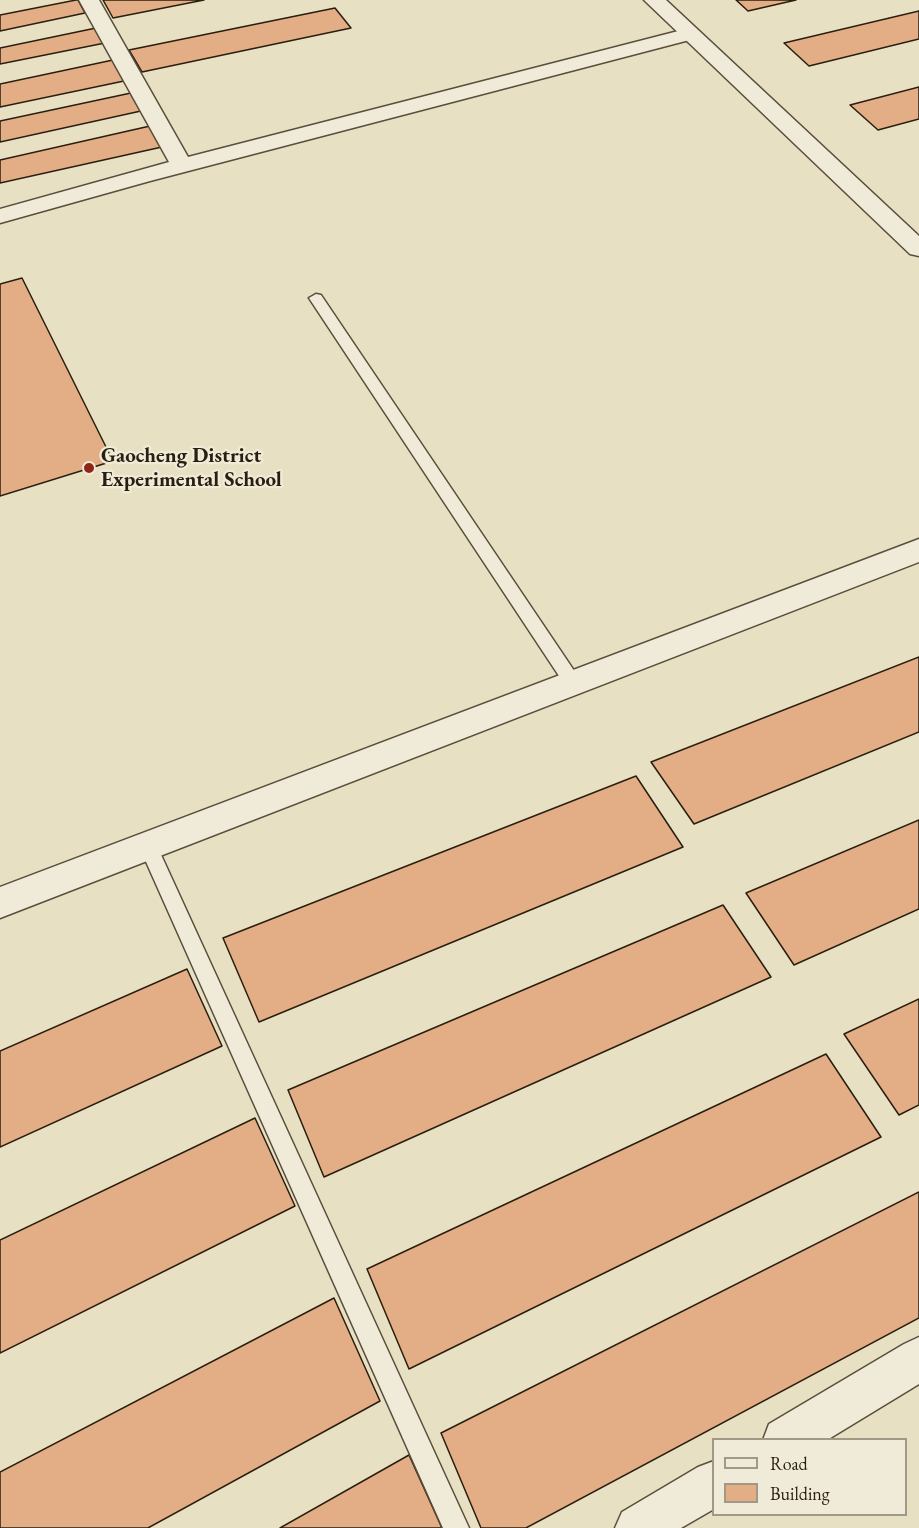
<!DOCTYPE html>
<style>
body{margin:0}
#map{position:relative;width:919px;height:1528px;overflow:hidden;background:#e8e0c3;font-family:"EB Garamond",serif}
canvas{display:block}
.legend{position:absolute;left:712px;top:1438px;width:195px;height:78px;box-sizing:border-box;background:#f0ebd8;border:2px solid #a09988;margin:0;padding:8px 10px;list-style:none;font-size:18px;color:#291e0f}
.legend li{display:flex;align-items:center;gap:12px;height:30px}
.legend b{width:30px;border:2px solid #a09988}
</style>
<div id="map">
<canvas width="919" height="1528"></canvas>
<ul class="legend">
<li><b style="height:8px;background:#f0ebd8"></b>Road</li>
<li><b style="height:16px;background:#e3ad85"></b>Building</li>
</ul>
</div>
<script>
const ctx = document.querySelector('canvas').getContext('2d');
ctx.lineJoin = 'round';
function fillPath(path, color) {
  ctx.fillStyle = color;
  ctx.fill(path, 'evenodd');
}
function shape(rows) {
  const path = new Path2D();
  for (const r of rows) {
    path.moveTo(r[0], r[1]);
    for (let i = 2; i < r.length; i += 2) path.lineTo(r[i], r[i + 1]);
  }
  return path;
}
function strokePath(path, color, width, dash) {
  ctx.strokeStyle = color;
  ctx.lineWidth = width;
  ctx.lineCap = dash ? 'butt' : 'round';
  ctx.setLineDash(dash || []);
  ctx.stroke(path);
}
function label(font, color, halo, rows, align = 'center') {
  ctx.font = font + ' "EB Garamond",serif';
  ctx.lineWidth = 4.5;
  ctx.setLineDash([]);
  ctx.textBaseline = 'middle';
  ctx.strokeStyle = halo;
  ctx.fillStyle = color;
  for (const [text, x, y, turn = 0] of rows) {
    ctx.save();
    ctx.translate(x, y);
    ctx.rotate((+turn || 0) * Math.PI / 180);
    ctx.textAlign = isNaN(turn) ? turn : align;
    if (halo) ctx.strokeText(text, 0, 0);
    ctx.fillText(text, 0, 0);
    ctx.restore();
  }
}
const building = shape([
 [76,0,78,0,85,13,0,31,0,15,76,0],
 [103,0,204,0,113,18,103,0],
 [736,0,796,0,748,11,736,0],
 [335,8,351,28,142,72,129,50,335,8],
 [919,11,919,39,809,66,784,43,919,11],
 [96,28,105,43,0,64,0,48,96,28],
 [113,60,124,81,0,107,0,84,113,60],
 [919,87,919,119,878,130,850,105,919,87],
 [131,93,141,111,0,142,0,121,131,93],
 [150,126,162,147,0,183,0,160,150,126],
 [22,278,113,461,0,496,0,284,22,278],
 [919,657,919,732,694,824,651,762,919,657],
 [636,776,683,847,259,1022,223,938,636,776],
 [919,820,919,909,794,965,746,893,919,820],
 [723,905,771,977,324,1177,288,1090,723,905],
 [187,969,222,1046,0,1147,0,1051,187,969],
 [919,999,919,1105,899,1115,844,1034,919,999],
 [826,1054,881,1137,409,1369,367,1269,826,1054],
 [255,1118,295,1206,0,1353,0,1240,255,1118],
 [919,1192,919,1318,526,1528,481,1528,441,1433,919,1192],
 [334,1298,380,1401,148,1528,0,1528,0,1472,334,1298],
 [409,1455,442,1528,280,1528,409,1455]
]);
const service = shape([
 [316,294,321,295,579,678,582,683,579,688,573,690,567,688,309,298,316,294],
 [148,838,155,840,157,846,469,1528,443,1528,139,846,141,840,148,838]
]);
const minor = shape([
 [79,0,99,0,188,157,690,28,697,30,700,34,697,38,150,181,0,223,0,209,169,162,79,0],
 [919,1337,919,1384,827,1440,763,1440,769,1424,904,1344,919,1337],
 [714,1461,714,1509,681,1528,615,1528,622,1512,698,1467,714,1461]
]);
const tertiary = shape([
 [644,0,666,0,919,236,919,256,910,254,644,0],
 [919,539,919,562,0,918,0,887,919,539]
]);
const markers = [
 [89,468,6,"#8f2418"]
];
const poiNames = [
 ["Gaocheng District",101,456],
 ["Experimental School",101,480]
];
fillPath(building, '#e3ad85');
strokePath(building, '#291e0f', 1.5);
strokePath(service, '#594e3c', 3);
strokePath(minor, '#594e3c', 3);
strokePath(tertiary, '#594e3c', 3);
fillPath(service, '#f0ebd8');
fillPath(minor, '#f0ebd8');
fillPath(tertiary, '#f0ebd8');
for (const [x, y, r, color] of markers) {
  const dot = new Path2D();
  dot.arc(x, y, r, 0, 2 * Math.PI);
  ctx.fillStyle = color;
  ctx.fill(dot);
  strokePath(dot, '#f0ebd8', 2);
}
label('bold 21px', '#291e0f', '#f0ebd8', poiNames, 'left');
</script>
